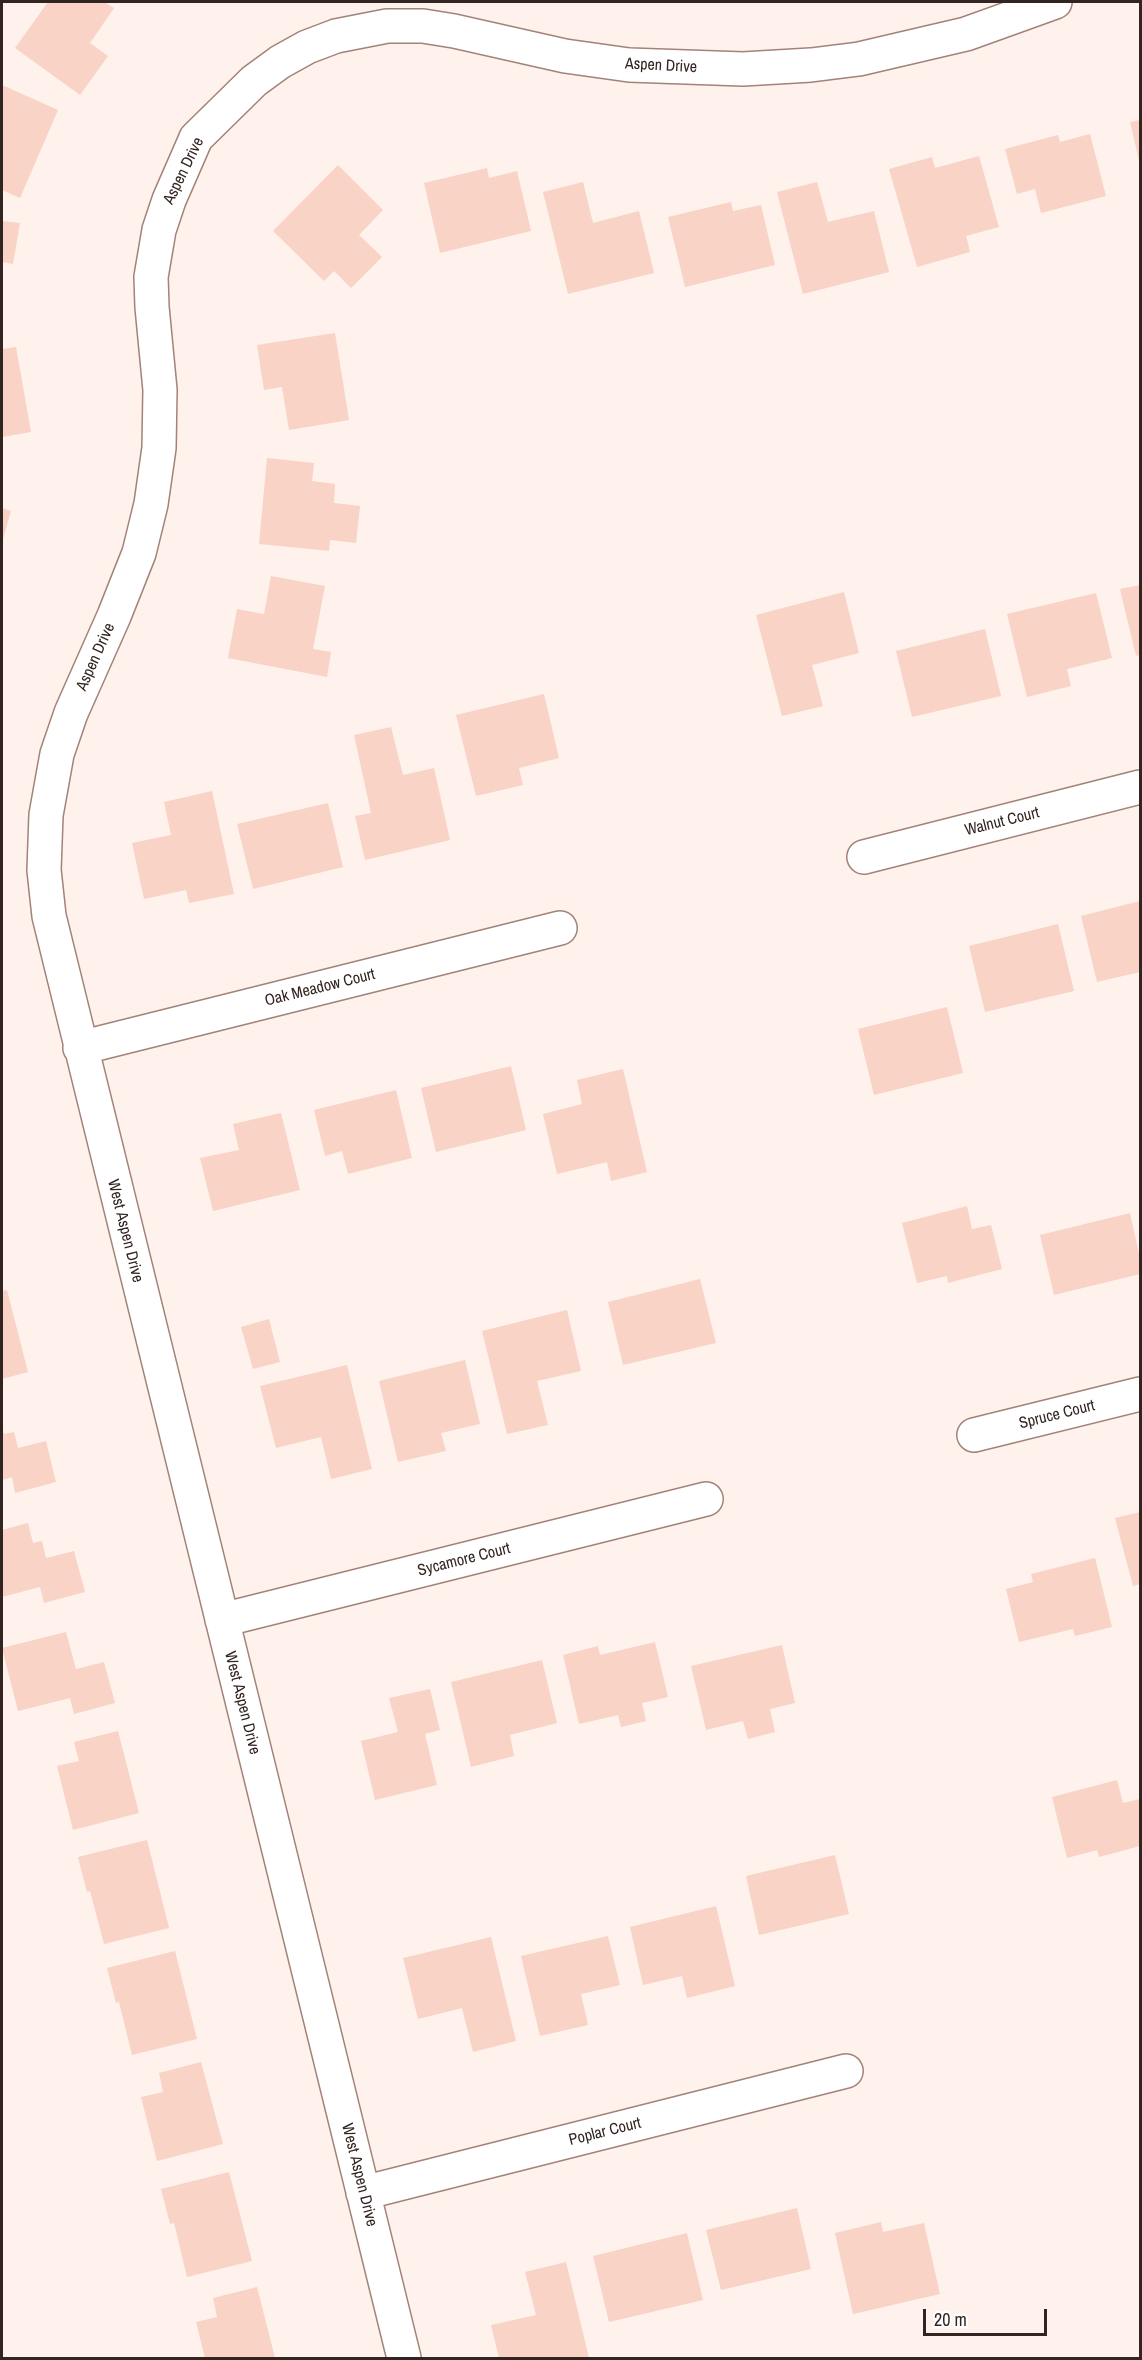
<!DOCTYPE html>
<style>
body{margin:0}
#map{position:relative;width:1142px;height:2360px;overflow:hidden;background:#fff1ec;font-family:"Archivo Narrow",sans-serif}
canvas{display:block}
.frame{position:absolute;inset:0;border:3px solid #322521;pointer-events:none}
.scale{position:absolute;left:923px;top:2309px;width:124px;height:27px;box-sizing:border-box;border:3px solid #322521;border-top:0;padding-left:8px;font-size:18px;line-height:21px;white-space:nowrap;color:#322521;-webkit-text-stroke:4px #fff;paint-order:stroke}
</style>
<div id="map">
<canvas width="1142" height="2360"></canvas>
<div class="frame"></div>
<div class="scale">20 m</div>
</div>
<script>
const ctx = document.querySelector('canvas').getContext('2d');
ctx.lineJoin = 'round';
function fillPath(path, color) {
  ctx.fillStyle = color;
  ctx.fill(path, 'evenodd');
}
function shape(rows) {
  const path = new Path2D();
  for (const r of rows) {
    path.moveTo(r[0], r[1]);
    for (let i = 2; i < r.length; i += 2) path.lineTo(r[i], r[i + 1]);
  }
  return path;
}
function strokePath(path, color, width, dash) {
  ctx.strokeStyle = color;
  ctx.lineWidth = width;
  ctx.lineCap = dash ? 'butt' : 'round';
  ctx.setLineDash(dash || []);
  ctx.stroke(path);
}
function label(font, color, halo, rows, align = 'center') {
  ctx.font = font + ' "Archivo Narrow",sans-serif';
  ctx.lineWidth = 5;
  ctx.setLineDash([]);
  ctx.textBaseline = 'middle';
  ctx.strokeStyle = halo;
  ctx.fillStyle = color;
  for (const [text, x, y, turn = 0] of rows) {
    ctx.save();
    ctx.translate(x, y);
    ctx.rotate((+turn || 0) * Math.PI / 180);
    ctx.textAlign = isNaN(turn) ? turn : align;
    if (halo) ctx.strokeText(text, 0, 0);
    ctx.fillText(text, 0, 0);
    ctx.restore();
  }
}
const building = shape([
 [48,2,104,2,114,8,90,43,108,56,80,95,15,48],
 [2,85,58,110,20,198,2,190],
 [1140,120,1140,165,1130,122],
 [1090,134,1106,196,1041,213,1035,189,1017,194,1005,149,1058,135,1060,142],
 [979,156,999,227,966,236,970,252,917,267,889,169,932,157,935,168],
 [338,165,383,210,359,235,382,257,351,288,334,271,324,281,273,231],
 [487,168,489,178,517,171,531,231,440,253,424,183],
 [583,182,593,223,639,211,654,273,568,294,543,192],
 [817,182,828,222,874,211,889,272,803,294,777,192],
 [731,202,733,211,761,205,775,265,685,287,668,217],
 [2,221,20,223,13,264,2,262],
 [335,333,349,420,289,430,282,387,264,390,257,345],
 [16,347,31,432,2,437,2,349],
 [267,458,314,463,312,481,335,484,334,503,360,506,356,543,330,540,329,551,259,544],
 [2,508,11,511,2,543],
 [271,576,325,586,313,649,331,652,327,677,228,658,237,609,264,614],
 [1140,585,1140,655,1136,656,1120,589],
 [844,592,859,653,812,665,823,706,782,716,756,615],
 [1096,593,1112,658,1067,669,1071,686,1027,697,1007,614],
 [985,629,1001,696,912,717,896,651],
 [544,694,559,758,519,768,523,785,476,796,456,715],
 [391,727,403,775,434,768,450,840,365,860,355,816,371,813,354,735],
 [212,791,234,894,189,903,186,890,144,899,132,843,171,835,164,802],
 [328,803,343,867,253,889,237,824],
 [1140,901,1140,972,1097,982,1081,916],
 [1058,924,1074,991,985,1012,969,946],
 [947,1007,963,1073,874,1095,858,1029],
 [511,1066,526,1130,436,1152,421,1088],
 [623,1069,647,1172,611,1181,607,1162,557,1174,543,1114,582,1104,577,1080],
 [396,1090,412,1158,348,1174,342,1151,325,1156,314,1110],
 [281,1113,300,1190,213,1211,200,1158,239,1150,233,1124],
 [967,1206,972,1229,991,1225,1002,1269,948,1283,947,1276,917,1283,902,1223],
 [1130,1213,1140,1258,1140,1274,1054,1295,1040,1235],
 [700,1279,716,1343,623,1365,608,1302],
 [7,1290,28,1372,2,1379,2,1291],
 [567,1310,581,1371,537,1381,548,1425,507,1434,482,1331],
 [269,1319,280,1362,253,1369,241,1327],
 [465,1360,480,1424,441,1433,446,1451,398,1462,379,1381],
 [347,1365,372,1469,331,1479,321,1437,276,1448,260,1386],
 [2,1426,4,1434,14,1432,18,1448,46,1441,56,1482,15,1493,12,1477,2,1480],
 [1140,1512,1140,1584,1133,1586,1115,1518],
 [28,1523,33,1543,42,1541,46,1558,74,1551,85,1592,44,1603,40,1587,2,1597,2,1530],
 [1095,1558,1112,1627,1075,1636,1073,1629,1019,1642,1006,1589,1033,1582,1031,1574],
 [66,1632,76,1669,104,1662,115,1703,74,1714,70,1698,18,1711,2,1648],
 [655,1642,668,1697,642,1703,646,1721,621,1727,618,1715,579,1724,563,1655,598,1646,600,1655],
 [782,1645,795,1703,770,1709,775,1732,748,1739,743,1721,706,1730,691,1666],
 [542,1660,557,1723,510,1735,514,1756,471,1767,451,1682],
 [430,1689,440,1730,425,1734,437,1785,375,1800,361,1741,398,1732,389,1698],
 [118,1731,139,1813,73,1830,57,1766,79,1761,74,1742],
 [1117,1780,1123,1803,1140,1799,1140,1846,1099,1857,1097,1850,1067,1858,1052,1797],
 [147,1840,169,1928,104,1944,90,1891,87,1892,78,1857],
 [835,1855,849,1914,759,1935,746,1876],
 [716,1906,735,1986,687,1998,682,1976,643,1985,630,1927],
 [608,1936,620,1985,581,1994,588,2025,540,2036,521,1956],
 [491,1937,516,2041,473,2052,462,2008,418,2019,403,1958],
 [175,1951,197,2039,132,2055,119,2002,116,2003,107,1968],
 [201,2062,223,2144,157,2161,141,2097,163,2092,159,2073],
 [229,2172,252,2261,187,2277,174,2223,170,2224,161,2189],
 [797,2208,811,2269,721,2290,706,2230],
 [881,2222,883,2232,924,2223,940,2294,853,2314,835,2233],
 [687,2233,703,2300,609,2322,593,2256],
 [566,2262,589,2358,499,2358,491,2325,536,2315,525,2272],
 [257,2287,275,2358,205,2358,196,2322,217,2317,213,2298]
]);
const minor = shape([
 [864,857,1140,787],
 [80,1048,560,928],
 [974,1435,1140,1394],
 [222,1620,706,1499],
 [363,2193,846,2071],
 [404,2358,49,916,44,870,46,815,57,754,71,713,114,616,139,553,151,504,159,448,160,390,152,307,151,277,159,230,169,200,196,138,254,81,280,62,307,47,336,36,387,26,423,26,454,31,565,56,629,65,743,69,811,65,859,59,966,34,1055,2]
]);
const streetNames = [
 ["Aspen Drive",661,66,3],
 ["Aspen Drive",184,171,-64],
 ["Aspen Drive",96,657,-66],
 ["Walnut Court",1002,822,-14],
 ["Oak Meadow Court",320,988,-14],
 ["West Aspen Drive",125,1231,76],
 ["Spruce Court",1057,1415,-14],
 ["Sycamore Court",464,1560,-14],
 ["West Aspen Drive",242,1703,76],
 ["Poplar Court",605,2132,-14],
 ["West Aspen Drive",359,2175,76]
];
fillPath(building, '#f8d3c6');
strokePath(minor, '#a28378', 36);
strokePath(minor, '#fff', 33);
label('16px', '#322521', '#fff', streetNames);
</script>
